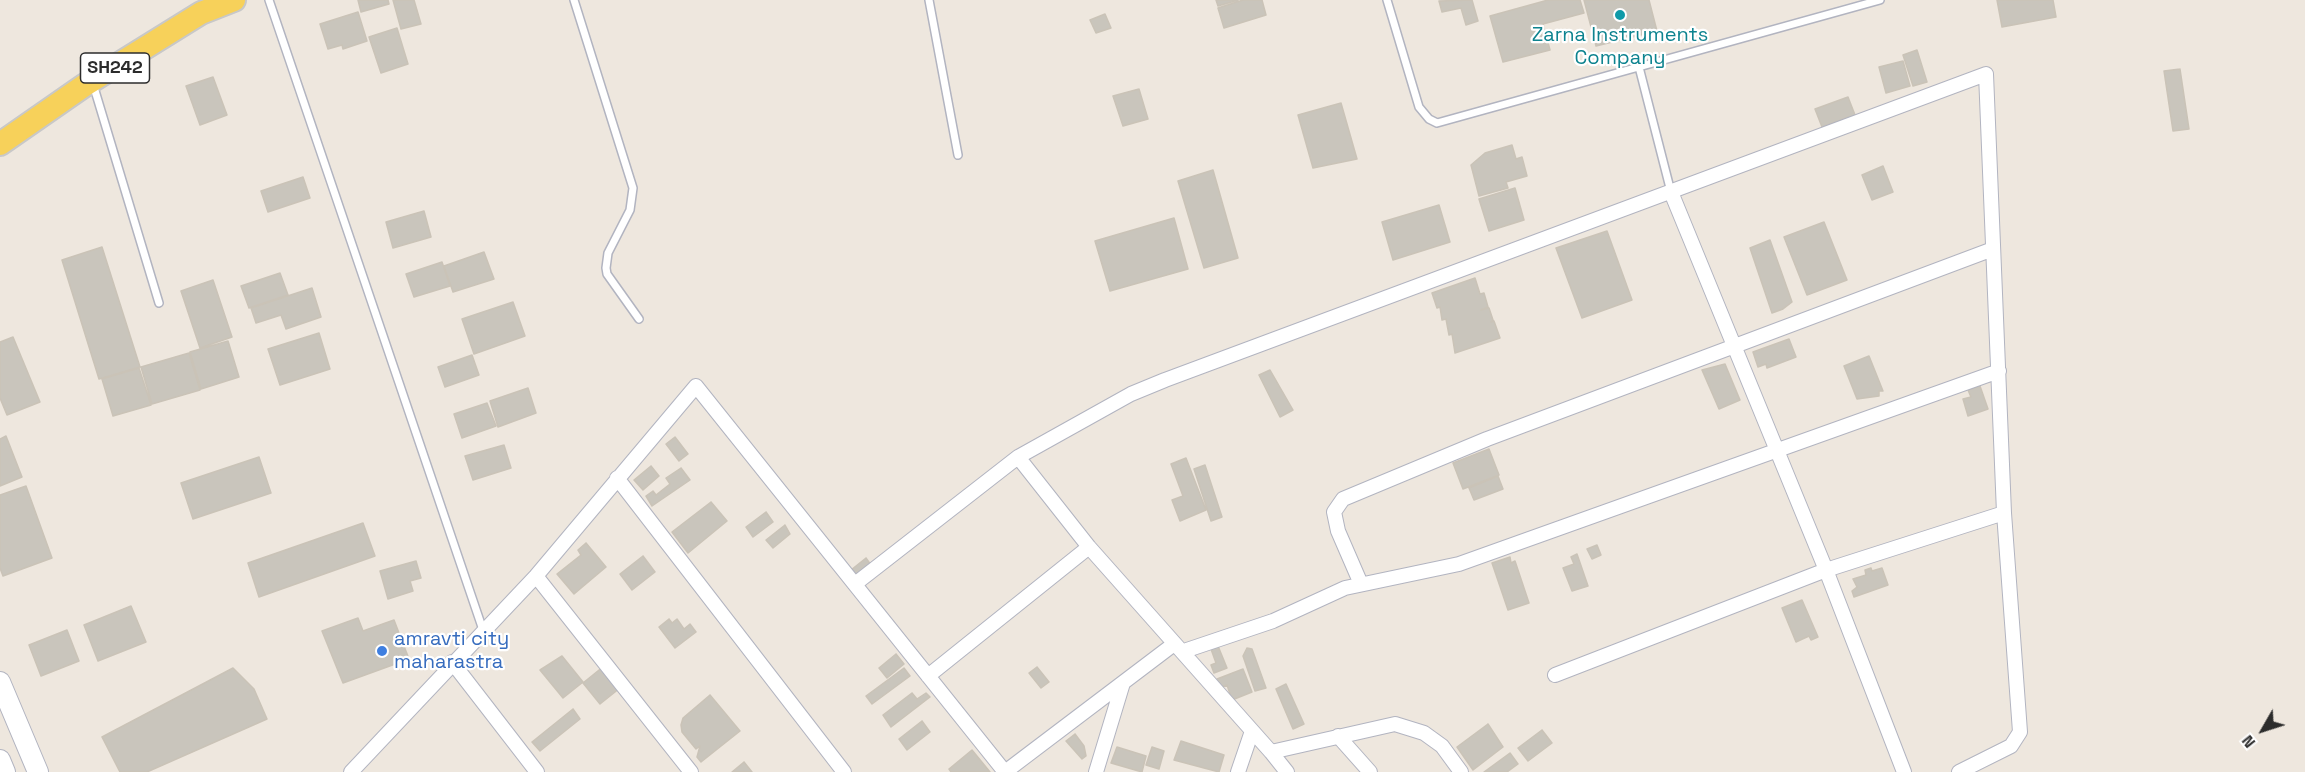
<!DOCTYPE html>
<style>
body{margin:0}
#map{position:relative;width:2305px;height:772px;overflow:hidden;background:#eee7de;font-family:"Space Grotesk",sans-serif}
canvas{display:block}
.north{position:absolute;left:2233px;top:700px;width:60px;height:60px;-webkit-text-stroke:4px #fff;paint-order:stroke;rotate:231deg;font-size:16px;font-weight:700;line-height:24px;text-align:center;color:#2c2c2c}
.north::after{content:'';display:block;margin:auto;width:21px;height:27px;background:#2c2c2c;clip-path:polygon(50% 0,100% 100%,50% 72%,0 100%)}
</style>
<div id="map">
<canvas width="2305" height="772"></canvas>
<div class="north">N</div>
</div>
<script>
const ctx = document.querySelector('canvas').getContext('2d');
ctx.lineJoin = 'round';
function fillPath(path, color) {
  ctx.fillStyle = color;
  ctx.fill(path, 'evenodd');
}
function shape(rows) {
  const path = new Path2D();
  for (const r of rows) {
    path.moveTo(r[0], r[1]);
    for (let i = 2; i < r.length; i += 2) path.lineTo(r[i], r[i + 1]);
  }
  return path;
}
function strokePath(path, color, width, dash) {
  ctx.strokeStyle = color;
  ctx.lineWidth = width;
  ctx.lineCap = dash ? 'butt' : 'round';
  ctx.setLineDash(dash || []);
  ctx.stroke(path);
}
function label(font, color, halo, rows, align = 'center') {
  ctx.font = font + ' "Space Grotesk",sans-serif';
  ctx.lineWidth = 4.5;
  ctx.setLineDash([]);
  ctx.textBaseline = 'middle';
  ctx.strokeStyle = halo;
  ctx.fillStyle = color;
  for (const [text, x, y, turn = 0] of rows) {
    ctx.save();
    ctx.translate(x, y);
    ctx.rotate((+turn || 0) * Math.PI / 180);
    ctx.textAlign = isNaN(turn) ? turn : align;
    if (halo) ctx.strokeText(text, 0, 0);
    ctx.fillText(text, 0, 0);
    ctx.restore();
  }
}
const building = shape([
 [358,0,388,0,389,4,361,12,358,0],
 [393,0,414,0,421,24,401,29,393,0],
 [1216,0,1238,0,1218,6,1216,0],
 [1243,0,1262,0,1266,15,1224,28,1218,8,1243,0],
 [1472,0,1478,21,1466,25,1461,8,1442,12,1439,1,1472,0],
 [1548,0,1580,0,1584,13,1543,24,1550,50,1503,62,1490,16,1548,0],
 [1584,0,1649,0,1657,31,1596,46,1584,0],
 [1997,0,2053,0,2056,17,2002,27,1997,0],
 [358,12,367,41,343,49,342,45,328,49,320,24,358,12],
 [1105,14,1111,28,1096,33,1090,20,1105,14],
 [397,28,408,64,381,73,369,37,397,28],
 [1917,50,1927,82,1913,86,1903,55,1917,50],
 [1903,61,1910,86,1886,93,1879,67,1903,61],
 [2180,69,2189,129,2173,131,2164,71,2180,69],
 [213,77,227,115,200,125,186,86,213,77],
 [1139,89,1148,119,1123,126,1113,96,1139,89],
 [1848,97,1855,115,1822,127,1815,109,1848,97],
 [1341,103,1357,159,1313,168,1298,115,1341,103],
 [1512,145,1516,159,1522,157,1527,176,1506,182,1508,188,1479,196,1471,165,1485,153,1512,145],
 [1883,166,1893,192,1872,200,1862,175,1883,166],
 [1213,170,1238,258,1204,268,1178,181,1213,170],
 [303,177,310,198,268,212,261,191,303,177],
 [1515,188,1524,220,1489,231,1479,199,1515,188],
 [1439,205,1450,242,1393,260,1382,222,1439,205],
 [424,211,431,237,393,248,386,222,424,211],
 [1174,218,1188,269,1110,291,1095,241,1174,218],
 [1824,222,1847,280,1807,295,1784,237,1824,222],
 [1607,231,1632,300,1582,318,1556,248,1607,231],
 [1770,240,1792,302,1783,309,1772,313,1750,248,1770,240],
 [102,247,140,367,99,379,62,260,102,247],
 [484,252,494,279,453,292,444,266,484,252],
 [442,262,450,286,414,297,406,274,442,262],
 [280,273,288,295,249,308,241,286,280,273],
 [1475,278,1480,294,1484,293,1488,307,1481,310,1489,308,1493,320,1491,322,1494,321,1500,338,1455,353,1452,334,1449,335,1446,319,1442,320,1440,307,1437,308,1432,293,1475,278],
 [213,280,232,337,200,348,181,291,213,280],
 [312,288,321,317,286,329,281,315,256,323,251,308,312,288],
 [513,302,525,336,474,354,462,319,513,302],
 [319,333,330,369,280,385,268,349,319,333],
 [13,337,40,402,7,415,0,398,0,342,13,337],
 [1789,339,1796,357,1767,368,1766,364,1758,367,1753,352,1789,339],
 [228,341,239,377,201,389,190,352,228,341],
 [189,353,200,390,152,404,141,367,189,353],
 [472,355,479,375,445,387,438,367,472,355],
 [1869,356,1883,391,1879,391,1879,396,1857,399,1844,366,1869,356],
 [1725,364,1740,400,1719,409,1702,370,1725,364],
 [139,368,151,405,113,416,102,379,139,368],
 [1270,370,1293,410,1280,417,1259,375,1270,370],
 [1980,386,1988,409,1968,416,1963,399,1971,397,1968,390,1980,386],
 [528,388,536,413,498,427,490,401,528,388],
 [487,403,496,426,462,438,454,414,487,403],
 [6,436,22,477,0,486,0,439,6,436],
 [675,437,688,454,679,461,666,444,675,437],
 [504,445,511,468,473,480,465,456,504,445],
 [1489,449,1499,475,1463,489,1453,463,1489,449],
 [259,457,271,493,193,519,181,483,259,457],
 [1186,458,1206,510,1180,521,1172,500,1183,496,1171,464,1186,458],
 [1205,465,1222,517,1211,521,1194,469,1205,465],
 [651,466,659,476,643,490,634,480,651,466],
 [681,468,690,480,652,506,646,496,653,491,656,495,670,484,666,478,681,468],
 [1498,476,1503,489,1474,500,1469,488,1498,476],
 [26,486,52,558,3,576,0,568,0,495,26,486],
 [711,502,727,521,688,553,672,532,711,502],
 [766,512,773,522,753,537,746,527,766,512],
 [363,523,375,556,259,597,248,563,363,523],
 [785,525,790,534,773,548,766,540,785,525],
 [586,543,606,567,574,594,557,574,581,555,578,550,586,543],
 [1597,545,1601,555,1592,559,1587,549,1597,545],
 [1577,554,1588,586,1572,591,1563,568,1574,564,1571,557,1577,554],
 [643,556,655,572,632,590,620,574,643,556],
 [1510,557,1511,563,1515,561,1529,603,1508,610,1492,563,1510,557],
 [866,558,871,565,856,576,851,570,866,558],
 [416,561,421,578,410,581,413,591,388,599,380,571,416,561],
 [1871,568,1872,571,1882,568,1888,585,1854,597,1852,591,1857,587,1853,579,1866,575,1865,570,1871,568],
 [1802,600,1818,637,1811,640,1809,636,1796,642,1782,608,1802,600],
 [131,606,146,642,98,661,84,625,131,606],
 [358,618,363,631,394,620,409,659,343,683,322,631,358,618],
 [669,619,672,623,677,619,684,629,690,624,696,632,675,648,659,627,669,619],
 [67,630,79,661,41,676,29,645,67,630],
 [1218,646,1227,668,1214,673,1211,665,1216,663,1211,649,1218,646],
 [1247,648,1252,649,1266,688,1255,691,1243,656,1247,648],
 [896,654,904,664,887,678,879,668,896,654],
 [562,656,583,682,563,698,540,670,562,656],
 [604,666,620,688,600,704,583,683,604,666],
 [1037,667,1049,682,1041,688,1029,673,1037,667],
 [233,668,254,689,267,719,147,772,120,772,102,737,233,668],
 [904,668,910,676,872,704,866,696,904,668],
 [1243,669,1252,692,1232,700,1227,685,1220,688,1217,679,1243,669],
 [1286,684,1304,724,1293,729,1276,689,1286,684],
 [912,693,917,699,926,693,930,697,891,727,883,715,912,693],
 [710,695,740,731,701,762,697,757,700,746,696,749,682,732,681,725,683,718,710,695],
 [573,709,580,719,540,751,532,742,573,709],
 [922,721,930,732,907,750,899,739,922,721],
 [1488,724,1503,747,1473,770,1457,747,1488,724],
 [1542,730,1552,743,1528,761,1518,748,1542,730],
 [1075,734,1084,746,1086,756,1082,759,1066,741,1075,734],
 [1181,741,1224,755,1219,772,1174,760,1181,741],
 [1117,747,1146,756,1142,772,1111,763,1117,747],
 [1152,747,1164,751,1159,769,1146,765,1152,747],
 [972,750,990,772,951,772,949,769,972,750],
 [1510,753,1518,764,1507,772,1484,772,1510,753],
 [744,762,752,772,732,772,744,762]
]);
const lane = shape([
 [269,0,483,630],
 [574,0,633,188,630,210,608,253,606,268,607,274,639,319],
 [929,0,958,155],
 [1387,0,1419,107,1429,119,1437,123,1880,0],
 [1639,67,1671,192],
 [93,84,159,303]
]);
const street = shape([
 [1671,192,1826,570,1904,772],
 [1018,457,1131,394,1165,380,1986,74,2004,513,2020,732,2011,746,1959,772],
 [617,478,844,772],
 [536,576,691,772],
 [855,584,1018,457,1089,547,1271,752,1395,724,1424,733,1442,746,1461,772],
 [1361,584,1338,531,1334,512,1343,499,1487,439,1993,249],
 [1184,651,1273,621,1345,588,1459,564,1999,371],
 [452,662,537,772],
 [1555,675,1826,570,2004,513],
 [928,676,1089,547],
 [1338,736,1370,772],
 [1271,752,1287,772],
 [351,772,536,576,696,386,1005,772,1174,644],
 [1096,772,1123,683],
 [1238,772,1252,731]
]);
const secondary = shape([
 [0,682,38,772],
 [0,760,5,772]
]);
const primary = shape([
 [0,144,85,85,201,13,234,0]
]);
const markers = [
 [1620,15,6,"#0f9aa8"],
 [382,651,6,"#3f7fe0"]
];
const shields = [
 [115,68,69]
];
const shieldNames = [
 ["SH242",115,68]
];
const cultureNames = [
 ["Zarna Instruments",1620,36],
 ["Company",1620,59]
];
const shopNames = [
 ["amravti city",394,640],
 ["maharastra",394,663]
];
fillPath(building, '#c9c5bc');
strokePath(building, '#cac3b7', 1.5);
strokePath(lane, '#b2b4c0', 10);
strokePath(street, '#b2b4c0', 16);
strokePath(secondary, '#b2b4c0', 22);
strokePath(primary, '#c8c8c8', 26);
strokePath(lane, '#fff', 7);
strokePath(street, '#fff', 14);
strokePath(secondary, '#fff', 20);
strokePath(primary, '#f7d15a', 22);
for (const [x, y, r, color] of markers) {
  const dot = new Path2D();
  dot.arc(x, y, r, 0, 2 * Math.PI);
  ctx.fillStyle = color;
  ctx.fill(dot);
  strokePath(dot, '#fff', 2);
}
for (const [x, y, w] of shields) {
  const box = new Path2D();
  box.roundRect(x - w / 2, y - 15, w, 30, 4.5);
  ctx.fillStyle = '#fff';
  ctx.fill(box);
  strokePath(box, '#2c2c2c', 1.5);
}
label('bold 18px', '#2c2c2c', null, shieldNames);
label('20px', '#0d838f', '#fff', cultureNames);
label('20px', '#366cbe', '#fff', shopNames, 'left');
</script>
